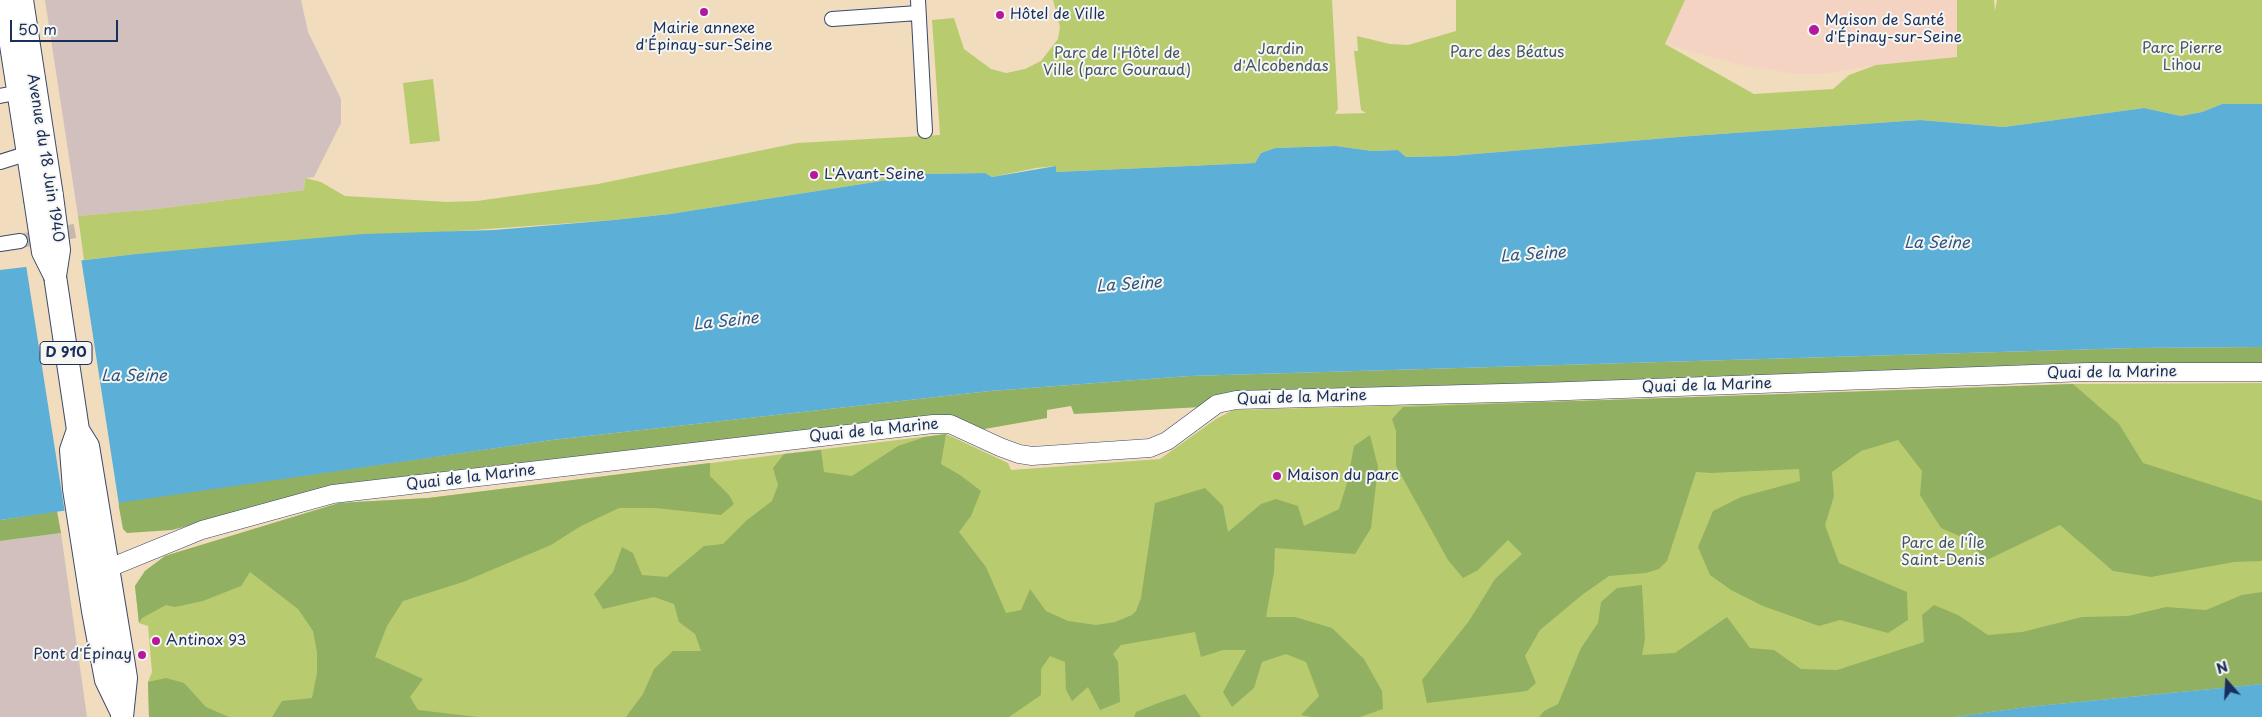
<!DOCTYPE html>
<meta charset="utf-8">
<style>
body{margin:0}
#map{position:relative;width:2262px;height:717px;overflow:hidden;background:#f1dcbd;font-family:"Playpen Sans",sans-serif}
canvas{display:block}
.north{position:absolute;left:2202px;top:657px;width:50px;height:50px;-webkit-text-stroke:4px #f6f6f2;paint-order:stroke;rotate:341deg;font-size:14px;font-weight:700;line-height:20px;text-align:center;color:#1b2f5e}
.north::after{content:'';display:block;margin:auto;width:18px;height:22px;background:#1b2f5e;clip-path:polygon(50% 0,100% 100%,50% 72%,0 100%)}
.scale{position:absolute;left:10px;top:20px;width:108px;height:22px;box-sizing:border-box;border:2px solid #1b2f5e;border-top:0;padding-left:6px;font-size:15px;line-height:18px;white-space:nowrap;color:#1b2f5e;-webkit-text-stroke:4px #f6f6f2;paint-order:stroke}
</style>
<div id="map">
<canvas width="2262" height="717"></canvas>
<div class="north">N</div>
<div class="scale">50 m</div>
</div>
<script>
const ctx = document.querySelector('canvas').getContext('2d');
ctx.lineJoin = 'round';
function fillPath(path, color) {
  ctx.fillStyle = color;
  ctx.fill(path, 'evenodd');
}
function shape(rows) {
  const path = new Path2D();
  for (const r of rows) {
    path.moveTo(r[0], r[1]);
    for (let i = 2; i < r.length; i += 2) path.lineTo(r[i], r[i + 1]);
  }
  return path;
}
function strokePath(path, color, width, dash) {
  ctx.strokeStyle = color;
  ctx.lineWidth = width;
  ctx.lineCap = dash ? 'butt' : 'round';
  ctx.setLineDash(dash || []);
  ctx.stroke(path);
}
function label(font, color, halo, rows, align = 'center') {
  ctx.font = font + ' "Playpen Sans",sans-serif';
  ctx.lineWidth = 4;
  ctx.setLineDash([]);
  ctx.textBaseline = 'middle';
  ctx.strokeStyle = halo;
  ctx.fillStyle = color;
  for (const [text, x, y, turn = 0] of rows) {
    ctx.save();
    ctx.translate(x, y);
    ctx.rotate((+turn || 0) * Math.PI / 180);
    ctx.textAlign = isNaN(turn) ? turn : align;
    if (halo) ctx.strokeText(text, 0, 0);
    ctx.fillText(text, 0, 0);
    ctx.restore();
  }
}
const built = shape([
 [1685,0,1957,0,1957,57,1876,65,1821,74,1795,74,1737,64,1665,44]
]);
const industrial = shape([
 [45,0,301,0,308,32,341,99,341,123,314,177,305,178,304,190,156,209,78,216],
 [61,533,87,717,0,717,0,541]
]);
const green = shape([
 [1053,0,1332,0,1338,109,1335,114,1366,113,1361,110,1354,51,1358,51,1357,36,1390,44,1408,45,1456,31,1456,0,1685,0,1665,44,1754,94,1833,89,1849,75,1876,65,1957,57,1957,0,1994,0,1995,11,1997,0,2262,0,2262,104,2222,104,2202,112,2181,116,2144,108,2004,127,1920,120,1691,136,1451,156,1406,157,1398,150,1372,151,1336,146,1275,148,1261,153,1255,163,1056,172,1056,166,1036,168,992,177,985,173,926,174,670,214,614,220,136,254,84,260,78,216,156,209,304,190,305,178,321,182,345,196,448,202,477,201,598,184,797,143,940,135,932,20,954,18,964,49,991,69,1006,73,1025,69,1041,61,1058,39,1060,27],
 [433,79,440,141,410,144,403,83],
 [2262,383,2262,684,2027,707,1955,717,149,717,148,682,152,672,148,626,139,623,135,586,145,571,165,556,339,503,428,498,946,434,1008,463,1011,470,1160,459,1216,419,1233,410,1829,394,2072,384]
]);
const forest = shape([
 [2262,347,2262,366,1201,407,1074,414,1071,406,1047,410,1047,418,979,430,944,415,770,436,199,523,172,530,127,533,123,529,118,502,552,440,990,391,1189,376,2134,348],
 [2073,384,2119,424,2143,463,2262,501,2262,561,2234,562,2151,577,2113,571,2060,525,1987,560,1964,538,1941,528,1920,495,1922,471,1898,440,1861,451,1832,472,1834,496,1825,525,1839,563,1907,592,1908,620,1888,633,1840,620,1819,626,1763,606,1731,590,1710,575,1698,547,1713,511,1741,497,1800,481,1799,469,1711,473,1696,472,1667,561,1659,569,1646,573,1609,576,1582,595,1540,630,1525,656,1536,683,1527,691,1427,703,1422,680,1469,621,1495,579,1522,554,1508,540,1478,570,1463,578,1448,560,1396,466,1396,431,1392,419,1403,407],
 [946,434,941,464,960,475,981,491,971,516,959,532,986,567,1006,613,1021,610,1030,589,1046,611,1068,621,1096,625,1115,622,1132,615,1136,611,1141,598,1155,503,1205,488,1223,506,1228,532,1261,504,1276,499,1298,506,1304,526,1339,509,1347,483,1354,446,1370,435,1378,467,1371,528,1355,554,1275,548,1274,572,1266,617,1295,617,1332,628,1364,659,1382,691,1383,709,1360,717,1311,717,1301,715,1319,696,1306,662,1286,654,1262,662,1254,688,1232,707,1223,692,1246,650,1223,650,1201,657,1195,632,1121,645,1113,654,1118,662,1120,702,1100,710,1088,687,1072,701,1066,690,1065,662,1050,656,1041,669,1041,695,1009,717,626,717,643,694,654,669,673,651,701,651,695,634,679,622,674,604,654,597,603,609,594,594,613,572,622,547,633,553,642,575,667,577,704,546,723,544,747,520,772,501,778,485,773,468,784,454,821,450,824,472,852,476,898,446,925,437],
 [710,463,710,476,729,495,734,504,721,515,655,508,619,508,581,526,551,545,463,582,403,601,387,626,375,657,423,679,410,697,418,710,478,717,272,717,282,701,312,698,317,673,317,652,313,631,298,609,250,572,241,586,203,601,175,607,166,605,142,618,139,623,135,586,145,571,165,556,339,503,428,498],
 [57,511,61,533,0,541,0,520],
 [1642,585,1645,639,1642,655,1675,653,1727,617,1750,648,1774,650,1801,669,1837,670,1924,642,1922,615,1934,605,1958,615,1988,635,2022,632,2082,617,2128,616,2166,607,2206,610,2242,595,2262,592,2262,684,2027,707,1955,717,1539,717,1544,711,1558,704,1581,648,1598,623,1601,602,1617,588],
 [166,678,184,683,206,707,229,717,149,717,148,682],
 [1185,694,1201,717,1134,717,1136,712,1158,703]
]);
const water = shape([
 [2222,104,2262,104,2262,347,2134,348,1189,376,990,391,552,440,0,520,0,270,136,254,363,234,494,230,614,220,670,214,926,174,985,173,992,177,1056,166,1056,172,1255,163,1261,153,1275,148,1336,146,1372,151,1398,150,1406,157,1451,156,1691,136,1920,120,2004,127,2144,108,2181,116,2202,112],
 [2262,684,2262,717,1955,717,2027,707]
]);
const pier = shape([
 [81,258,119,505,65,513,26,265]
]);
const minorTunnel = shape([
 [20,241,75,231]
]);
const minor = shape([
 [918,0,925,131],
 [832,19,918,13],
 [0,96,26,91],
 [0,162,35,151],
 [0,244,20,241]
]);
const tertiary = shape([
 [109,568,202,530,333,494,933,424,950,424,1000,447,1019,454,1032,456,1150,448,1167,441,1217,404,1236,400,1541,392,2087,372,2262,372]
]);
const primary = shape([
 [4,0,35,199],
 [22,0,52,196],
 [55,276,78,430,88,446,124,665,126,678,122,717],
 [78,430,71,450,74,489,93,611,106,680,122,713]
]);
const primaryBridge = shape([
 [52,196,59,250,55,276],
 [35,199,43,252,55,276]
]);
const markers = [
 [704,12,5,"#b5179e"],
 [1000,15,5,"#b5179e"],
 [1814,30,6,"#b5179e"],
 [814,175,5,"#b5179e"],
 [1277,476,5,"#b5179e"],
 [156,641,5,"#b5179e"],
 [142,655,5,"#b5179e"]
];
const shields = [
 [66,353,52]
];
const shieldNames = [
 ["D 910",66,353]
];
const poiNames = [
 ["Hôtel de Ville",1010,15],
 ["Maison de Santé",1825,21],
 ["d'Épinay-sur-Seine",1825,38],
 ["Mairie annexe",704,29,"center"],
 ["d'Épinay-sur-Seine",704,46,"center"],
 ["L'Avant-Seine",824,175],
 ["Maison du parc",1287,476],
 ["Antinox 93",166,641],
 ["Pont d'Épinay",132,655,"right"]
];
const parkNames = [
 ["Parc Pierre",2182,49],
 ["Lihou",2182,66],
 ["Jardin",1281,50],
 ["d'Alcobendas",1281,67],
 ["Parc des Béatus",1507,53],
 ["Parc de l'Hôtel de",1117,54],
 ["Ville (parc Gouraud)",1117,71],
 ["Parc de l'Île",1943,544],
 ["Saint-Denis",1943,561]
];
const streetNames = [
 ["Avenue du 18 Juin 1940",45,158,81],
 ["Quai de la Marine",2112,373,-1],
 ["Quai de la Marine",1707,386,-2],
 ["Quai de la Marine",1302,398,-2],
 ["Quai de la Marine",874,431,-6],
 ["Quai de la Marine",471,478,-7]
];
const waterNames = [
 ["La Seine",1937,244],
 ["La Seine",1533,255,-4],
 ["La Seine",1129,285,-4],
 ["La Seine",726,322,-6],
 ["La Seine",134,377]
];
fillPath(built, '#f5d3c2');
fillPath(industrial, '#d1c0bd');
fillPath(green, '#b8cc6f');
fillPath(forest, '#92b062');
fillPath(water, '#5cafd7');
fillPath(pier, '#f1dcbd');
strokePath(minorTunnel, '#c6b9aa', 14, [14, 7]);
strokePath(minor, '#3b496c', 16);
strokePath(tertiary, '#3b496c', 19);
strokePath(primary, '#3b496c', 24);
strokePath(minor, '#fff', 14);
strokePath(tertiary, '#fff', 18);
strokePath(primary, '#fff', 22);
strokePath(primaryBridge, '#3b496c', 24, []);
strokePath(primaryBridge, '#fff', 22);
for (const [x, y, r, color] of markers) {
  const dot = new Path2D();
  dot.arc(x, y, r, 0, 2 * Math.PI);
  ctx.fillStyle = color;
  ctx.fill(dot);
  strokePath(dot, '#f6f6f2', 2);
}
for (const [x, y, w] of shields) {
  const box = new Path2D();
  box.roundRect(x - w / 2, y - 11.5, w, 23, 4);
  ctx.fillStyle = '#f6f6f2';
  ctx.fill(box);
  strokePath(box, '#1b2f5e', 1);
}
label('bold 14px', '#1b2f5e', null, shieldNames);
label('15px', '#1b2f5e', '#f6f6f2', poiNames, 'left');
label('15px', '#425662', '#f6f6f2', parkNames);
label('15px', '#1b2f5e', '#f6f6f2', streetNames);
label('italic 16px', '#2e5582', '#f6f6f2', waterNames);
</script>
